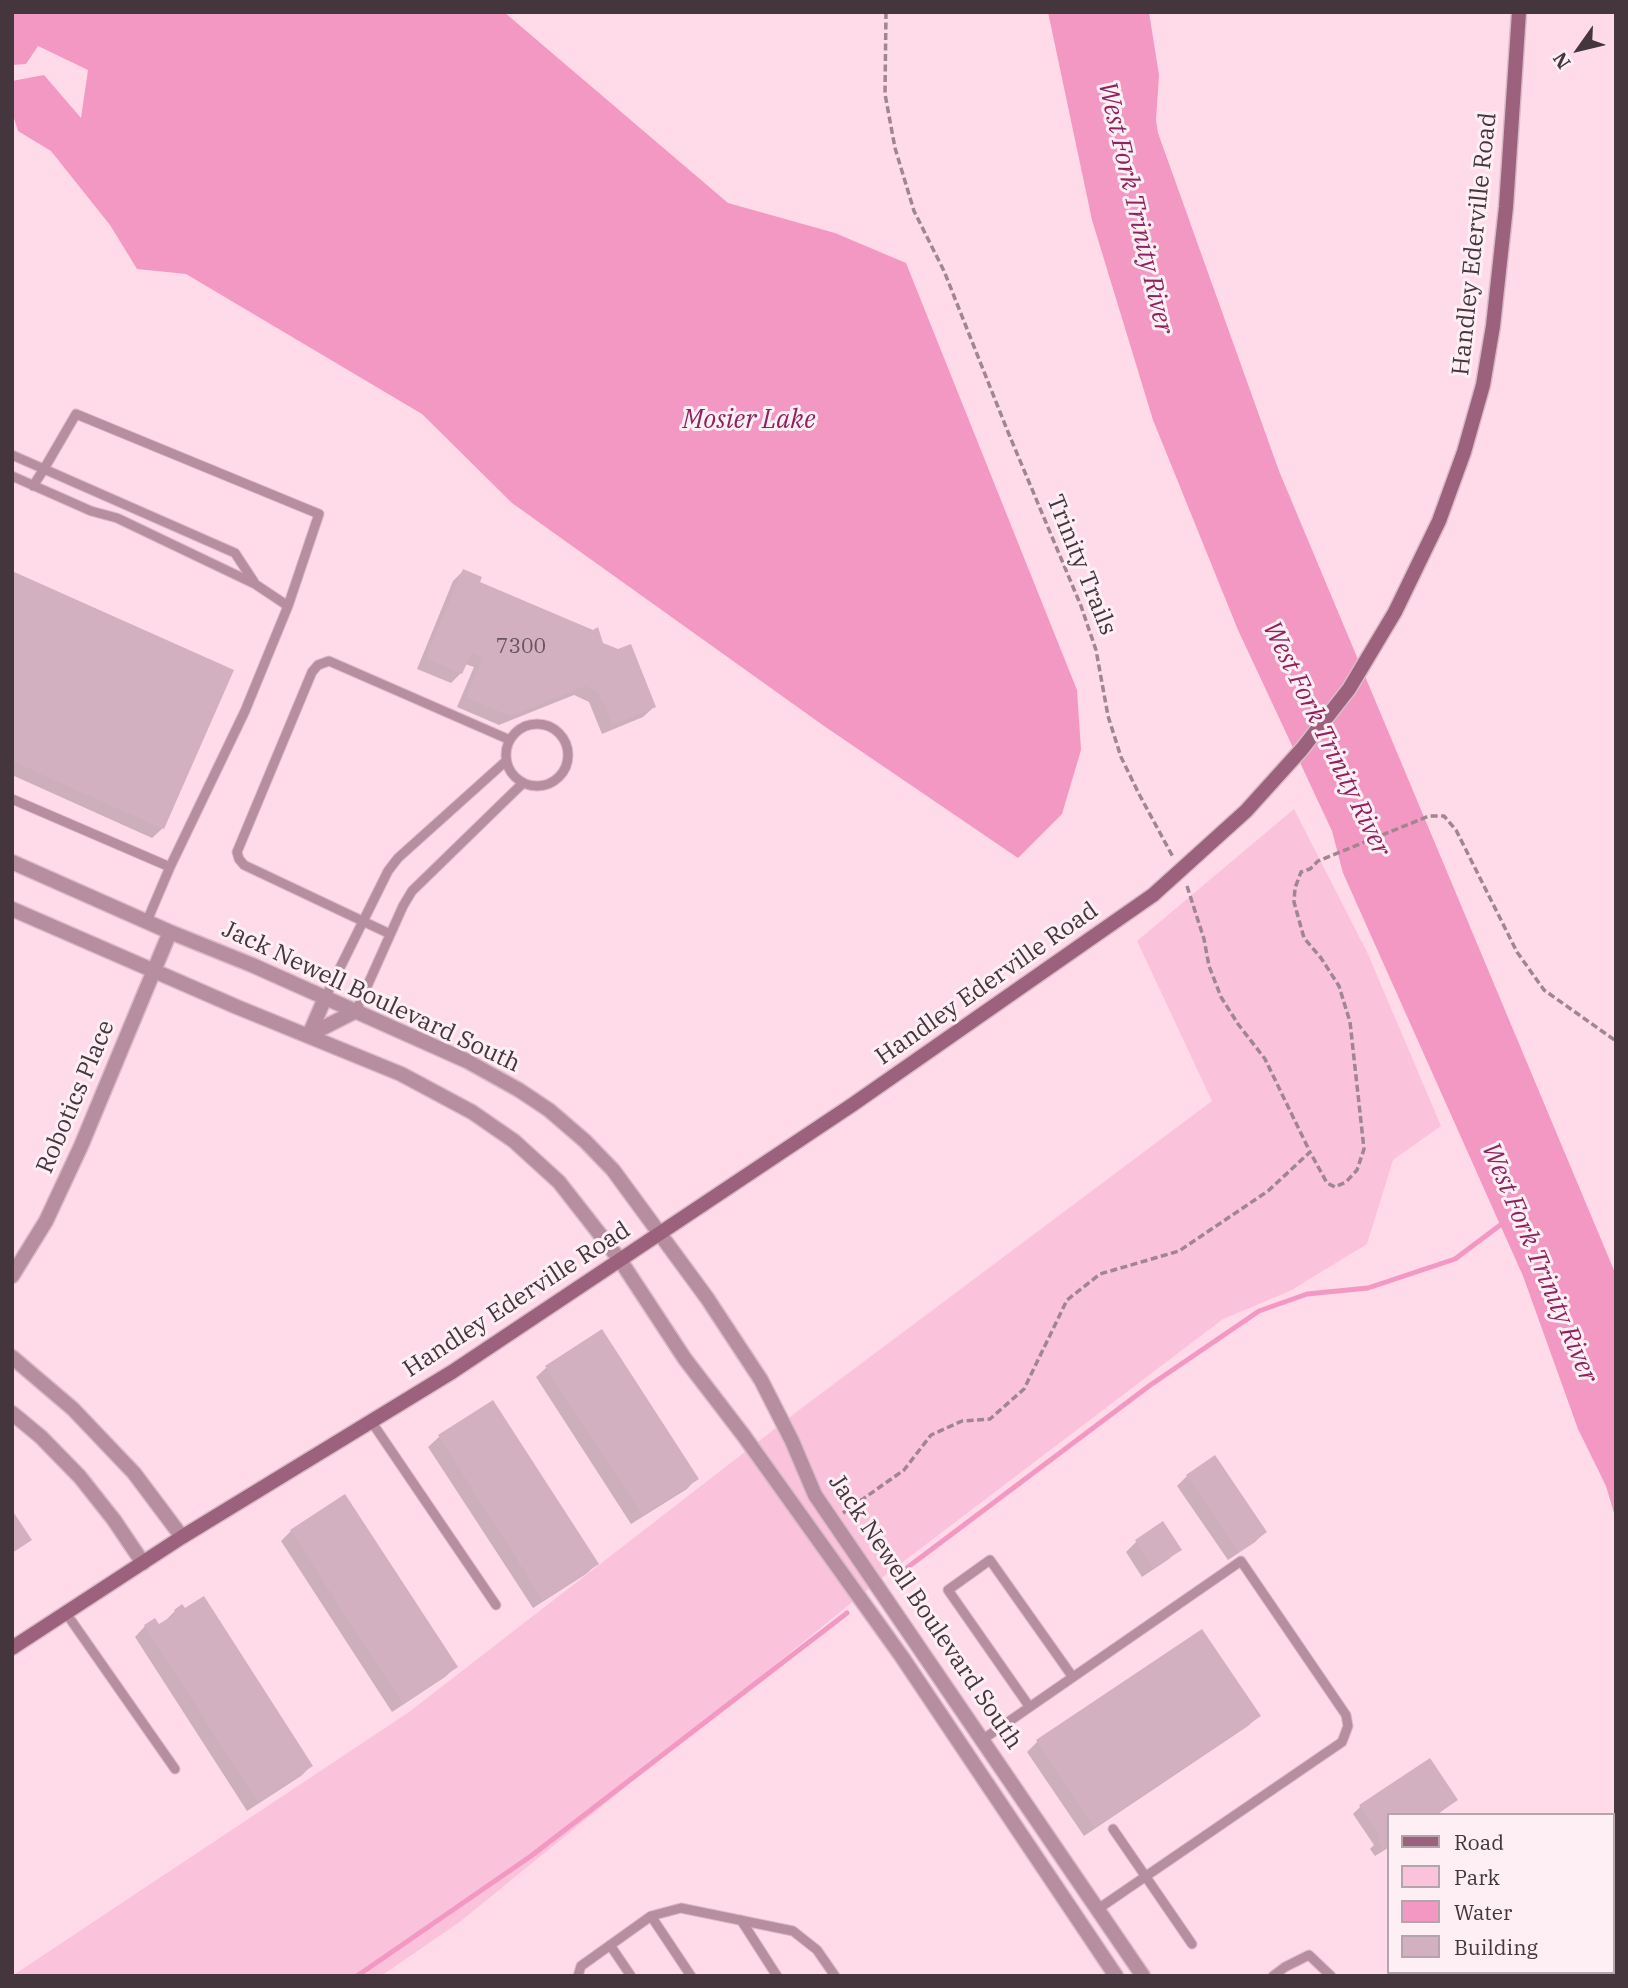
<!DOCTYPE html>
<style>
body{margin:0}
#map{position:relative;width:1628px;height:1988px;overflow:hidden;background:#ffdbea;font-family:"IBM Plex Serif",serif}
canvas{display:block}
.frame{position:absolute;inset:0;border:14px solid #44363c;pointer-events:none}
.legend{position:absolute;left:1387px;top:1813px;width:228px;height:161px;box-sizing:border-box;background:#feeff5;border:2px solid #b4a5ab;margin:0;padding:9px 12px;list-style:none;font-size:21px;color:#44363c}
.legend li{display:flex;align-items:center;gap:14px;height:35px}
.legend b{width:35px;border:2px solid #b4a5ab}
.north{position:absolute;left:1544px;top:14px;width:70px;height:70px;-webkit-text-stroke:5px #feeff5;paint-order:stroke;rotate:236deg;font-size:19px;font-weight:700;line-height:28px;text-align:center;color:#44363c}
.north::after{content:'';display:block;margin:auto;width:24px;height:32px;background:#44363c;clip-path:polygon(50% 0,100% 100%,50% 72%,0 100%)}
</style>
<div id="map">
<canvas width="1628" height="1988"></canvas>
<div class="frame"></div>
<ul class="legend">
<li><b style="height:9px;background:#9c627d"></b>Road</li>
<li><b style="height:19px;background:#fbc2db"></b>Park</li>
<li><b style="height:19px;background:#f398c3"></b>Water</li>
<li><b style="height:19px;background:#d3b0bf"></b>Building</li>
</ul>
<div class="north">N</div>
</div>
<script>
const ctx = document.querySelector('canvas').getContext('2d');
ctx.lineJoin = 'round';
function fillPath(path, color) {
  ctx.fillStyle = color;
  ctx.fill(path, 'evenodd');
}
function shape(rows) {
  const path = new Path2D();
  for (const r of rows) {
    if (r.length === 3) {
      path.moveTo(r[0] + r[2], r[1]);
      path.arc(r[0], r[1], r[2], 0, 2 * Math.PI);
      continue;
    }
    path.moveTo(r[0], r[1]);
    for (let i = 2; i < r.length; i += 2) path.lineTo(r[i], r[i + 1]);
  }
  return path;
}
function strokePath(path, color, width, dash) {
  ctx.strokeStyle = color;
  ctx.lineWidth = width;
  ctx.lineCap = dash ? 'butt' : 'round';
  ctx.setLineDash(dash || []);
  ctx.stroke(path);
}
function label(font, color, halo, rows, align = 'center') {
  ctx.font = font + ' "IBM Plex Serif",serif';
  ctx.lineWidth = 6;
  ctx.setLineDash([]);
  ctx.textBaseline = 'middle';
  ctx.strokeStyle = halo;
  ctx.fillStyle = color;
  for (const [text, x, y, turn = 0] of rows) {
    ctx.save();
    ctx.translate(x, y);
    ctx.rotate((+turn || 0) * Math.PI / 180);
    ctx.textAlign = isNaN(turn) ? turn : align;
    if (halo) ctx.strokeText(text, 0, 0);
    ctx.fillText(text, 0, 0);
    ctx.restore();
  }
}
const green = shape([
 [1294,809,1368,954,1441,1126,1393,1160,1367,1244,1290,1291,1223,1319,883,1577,461,1921,381,1976,12,1976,409,1712,799,1410,1212,1101,1137,941]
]);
const water = shape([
 [12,12,504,12,728,203,835,233,906,263,1077,690,1081,750,1062,814,1018,858,824,726,512,503,422,414,186,274,137,269,110,225,51,151,18,131,12,112,12,81,44,75,81,118,88,70,38,46,26,64,12,65],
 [1048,12,1149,12,1159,75,1156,120,1158,133,1279,471,1616,1275,1616,1520,1606,1486,1578,1429,1523,1276,1343,873,1332,831,1238,630,1153,420,1092,220]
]);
const shadow = shape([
 [463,571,478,583,602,644,654,707,643,717,602,734,589,702,574,695,499,725,457,707,474,667,465,664,461,673,451,683,417,669,453,581],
 [12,572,163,828,152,838,12,775],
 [547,1367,697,1478,687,1489,631,1524,536,1377],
 [492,1402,597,1564,586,1574,533,1608,428,1447,439,1437],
 [1187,1476,1265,1532,1255,1542,1228,1560,1177,1486],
 [1163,1524,1179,1549,1169,1559,1142,1577,1126,1552,1136,1542],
 [291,1531,456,1667,445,1677,392,1712,281,1541],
 [175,1611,311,1766,301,1776,247,1811,135,1637,145,1626,159,1627],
 [1259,1716,1248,1726,1084,1836,1027,1752,1038,1741],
 [1456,1799,1437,1815,1388,1815,1388,1848,1375,1856,1370,1849,1374,1845,1353,1814,1360,1807]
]);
const stream = shape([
 [896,1576,1149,1386,1259,1311,1307,1294,1368,1288,1455,1259,1503,1223],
 [357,1976,531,1856,847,1613]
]);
const building = shape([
 [463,569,482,577,480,582,593,630,598,627,603,643,618,649,631,644,656,707,612,725,599,692,585,686,510,716,466,697,483,657,472,652,462,674,426,658],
 [12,571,234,670,164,829,12,761],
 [602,1329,699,1479,642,1515,545,1366],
 [493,1400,599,1564,543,1600,438,1435],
 [1215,1455,1267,1532,1239,1552,1186,1475],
 [345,1494,458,1667,403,1703,290,1530],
 [12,1510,32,1540,12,1553],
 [1163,1521,1182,1550,1153,1568,1135,1540],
 [204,1596,313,1766,258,1802,144,1625,155,1618,159,1624,176,1614,174,1610,182,1604,185,1608],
 [1202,1629,1261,1716,1095,1827,1036,1740],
 [1430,1758,1458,1800,1436,1815,1388,1815,1388,1847,1383,1850,1377,1841,1381,1837,1359,1805]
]);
const path = shape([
 [886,12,885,94,895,148,914,211,944,271,1008,432,1081,606,1096,650,1108,716,1121,757,1139,794,1173,857],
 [1187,886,1204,939,1209,966,1221,997,1238,1024,1265,1059,1310,1152],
 [843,1513,904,1470,931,1435,962,1421,990,1419,1024,1389,1067,1300,1100,1274,1179,1251,1268,1191,1310,1152,1327,1183,1335,1187,1346,1182,1357,1170,1364,1149,1350,1022,1339,986,1321,958,1304,938,1294,902,1295,888,1301,872,1310,869,1318,861,1429,816,1444,816,1456,830,1517,952,1544,990,1616,1041]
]);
const service = shape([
 [12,455,44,469,76,414,319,514,288,606],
 [12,476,91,511,117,518,255,584,288,606,245,711,170,867,147,921],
 [33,486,44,469,235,553,254,582],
 [537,755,31],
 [12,799,170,867],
 [390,934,244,865,239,859,237,852,312,672,318,665,329,661,510,740],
 [325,998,388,871,398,858,506,761],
 [356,1011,403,906,412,891,523,783],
 [371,1421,496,1605],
 [66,1613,175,1769],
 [1029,1706,948,1590,990,1560,1072,1676],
 [982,1740,1241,1561,1346,1715,1348,1726,1342,1742,1098,1909],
 [1113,1829,1192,1944],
 [651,1916,691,1976],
 [741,1920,777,1976],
 [610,1945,631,1976],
 [578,1976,581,1966,651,1916,681,1908,793,1931,817,1950,835,1976],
 [1273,1976,1285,1967,1309,1955,1331,1976]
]);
const minor = shape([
 [12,862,170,932,252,965,467,1061,519,1090,549,1110,585,1141,613,1170,707,1298,761,1380,792,1441,815,1495,1143,1976],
 [12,909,237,1007,401,1074,472,1112,514,1141,559,1182,620,1260,685,1359,744,1436,902,1657,1116,1976],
 [309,1035,356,1011],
 [309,1035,325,998],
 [12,1276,46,1221,81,1146,170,932],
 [12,1357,73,1409,134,1473,182,1537],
 [12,1413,41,1437,80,1477,114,1520,143,1563]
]);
const secondary = shape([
 [1395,612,1439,521,1464,452,1483,385,1493,326,1506,207,1519,12],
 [12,1648,182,1537,452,1372,852,1105,1153,895]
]);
const secondaryBridge = shape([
 [1153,895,1246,811,1302,749,1349,689,1395,612]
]);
const numberNames = [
 ["7300",521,647]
];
const streetNames = [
 ["Handley Ederville Road",1475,244,-84],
 ["Trinity Trails",1081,565,68],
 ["Handley Ederville Road",987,984,-35],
 ["Jack Newell Boulevard South",371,997,25],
 ["Robotics Place",76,1097,-67],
 ["Handley Ederville Road",517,1300,-33],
 ["Jack Newell Boulevard South",925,1612,56]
];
const waterNames = [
 ["West Fork Trinity River",1135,208,77],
 ["Mosier Lake",749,420],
 ["West Fork Trinity River",1326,739,64],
 ["West Fork Trinity River",1539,1263,67]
];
fillPath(green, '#fbc2db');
fillPath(water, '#f398c3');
fillPath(shadow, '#0003');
strokePath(stream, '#f398c3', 5);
fillPath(building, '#d3b0bf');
strokePath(service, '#dabac7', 11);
strokePath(minor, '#dabac7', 17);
strokePath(secondary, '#dabac7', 17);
strokePath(path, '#9f8691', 3.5, [7, 3.5]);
strokePath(service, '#b68e9f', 9);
strokePath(minor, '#b68e9f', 14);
strokePath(secondary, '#9c627d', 14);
strokePath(secondaryBridge, '#dabac7', 17, []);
strokePath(secondaryBridge, '#9c627d', 14);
label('21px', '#68545d', null, numberNames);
label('24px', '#44363c', '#feeff5', streetNames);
label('italic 26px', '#8c235e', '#feeff5', waterNames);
</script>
